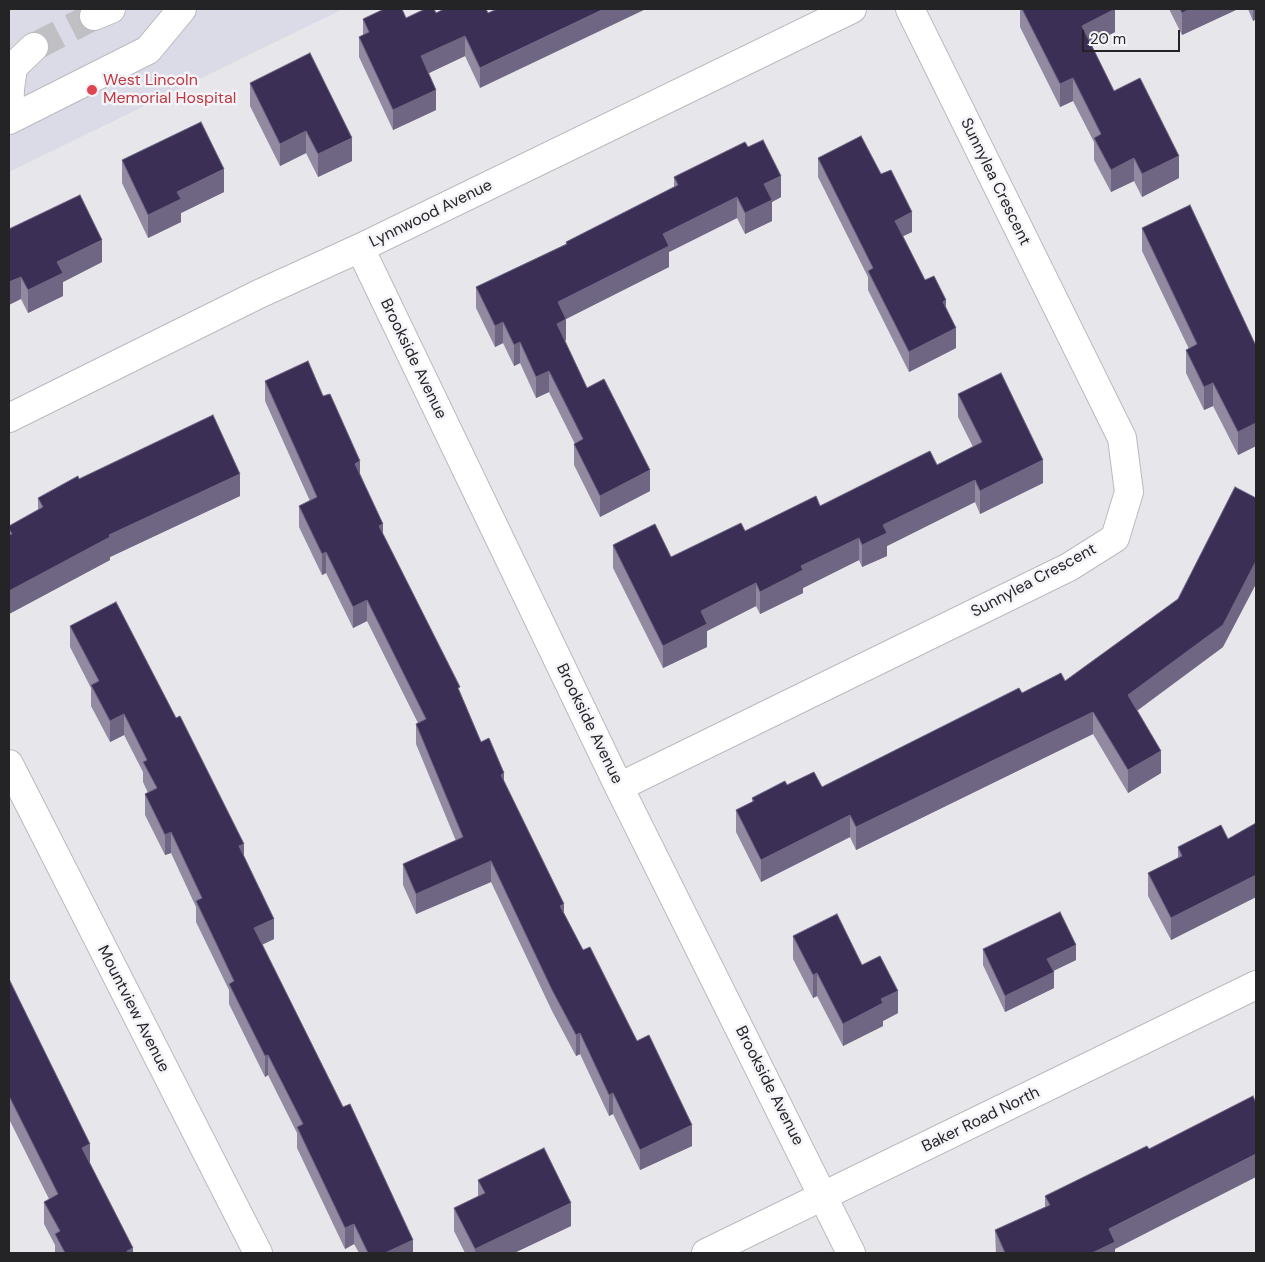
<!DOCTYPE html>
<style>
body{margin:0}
#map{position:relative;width:1265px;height:1262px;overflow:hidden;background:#e6e6eb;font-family:"DM Sans",sans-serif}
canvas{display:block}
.frame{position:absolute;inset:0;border:10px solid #242426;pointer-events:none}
.scale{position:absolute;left:1082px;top:30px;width:98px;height:22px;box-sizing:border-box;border:2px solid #242426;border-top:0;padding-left:6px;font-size:15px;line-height:18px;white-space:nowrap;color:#242426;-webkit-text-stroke:4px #f3f3f8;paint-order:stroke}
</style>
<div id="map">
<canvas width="1265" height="1262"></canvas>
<div class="frame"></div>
<div class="scale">20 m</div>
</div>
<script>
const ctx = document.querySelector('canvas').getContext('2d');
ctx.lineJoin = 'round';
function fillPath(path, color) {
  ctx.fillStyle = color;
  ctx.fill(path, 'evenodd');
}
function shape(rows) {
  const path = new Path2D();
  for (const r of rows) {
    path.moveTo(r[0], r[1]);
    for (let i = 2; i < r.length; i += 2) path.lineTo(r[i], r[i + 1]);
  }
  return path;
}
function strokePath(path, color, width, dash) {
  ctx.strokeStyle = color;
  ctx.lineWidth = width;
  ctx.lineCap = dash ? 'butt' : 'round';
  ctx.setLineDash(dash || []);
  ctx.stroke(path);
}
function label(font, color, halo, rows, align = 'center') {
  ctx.font = font + ' "DM Sans",sans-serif';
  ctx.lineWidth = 5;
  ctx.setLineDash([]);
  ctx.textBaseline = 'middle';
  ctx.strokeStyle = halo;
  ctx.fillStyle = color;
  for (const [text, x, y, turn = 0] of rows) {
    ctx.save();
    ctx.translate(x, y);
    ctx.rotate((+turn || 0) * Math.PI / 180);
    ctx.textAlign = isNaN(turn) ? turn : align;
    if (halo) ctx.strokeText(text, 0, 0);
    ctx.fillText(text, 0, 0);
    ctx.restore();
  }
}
const built = shape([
 [9,9,343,9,9,172]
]);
const minorTunnel = shape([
 [34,47,94,16]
]);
const minor = shape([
 [94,16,111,9],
 [9,120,148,50,182,9],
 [9,120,10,89,13,67,34,47],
 [360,248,619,787,851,1253],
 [9,418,259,294,360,248,852,9],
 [9,764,258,1253],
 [619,787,1069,567,1115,538,1129,492,1122,438,910,9],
 [706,1253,1256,985]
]);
const wall = shape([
 [486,9,480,88,465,56,428,73,436,110,393,130,359,57,359,37,363,35,363,19,406,18,436,13],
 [1020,9,1115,9,1115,32,1091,44,1114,91,1179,178,1142,197,1134,181,1111,192,1094,160,1094,142,1073,101,1060,107,1020,27],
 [1169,9,1238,9,1182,35],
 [1248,9,1256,9,1256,19,1253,21],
 [250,83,352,161,318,177,306,153,280,166,250,106],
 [748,147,781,197,772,202,772,221,745,234,737,218,669,252,669,267,566,319,566,340,565,341,587,388,650,491,600,517,574,465,574,444,575,444,549,392,536,398,520,363,514,366,503,343,495,347,476,308,476,287,566,244,566,242,674,187,674,177],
 [818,158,881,174,912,232,903,236,925,280,946,309,956,348,909,372,868,290,868,277,818,177],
 [122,160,224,192,181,213,181,222,148,238,122,183],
 [1142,228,1256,346,1256,446,1238,455,1213,406,1204,410,1186,373,1186,350,1189,349,1142,251],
 [9,229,102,262,63,282,63,296,28,313,21,299],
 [265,381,323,396,360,474,383,535,460,692,481,742,504,781,564,913,583,950,637,1041,692,1146,640,1170,613,1114,609,1116,580,1054,576,1056,552,1011,491,882,416,914,403,885,403,864,456,841,416,744,416,724,418,723,367,621,353,628,326,573,322,575,299,527,299,506,310,501,265,401],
 [958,394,1043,483,980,514,975,502,887,546,887,556,862,567,859,560,803,588,803,593,760,614,756,606,707,631,707,647,663,668,613,568,613,545,671,557,937,465,973,447,958,417],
 [79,479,240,496,110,557,110,560,9,614,9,526,38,511,38,498],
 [70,626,244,856,274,939,262,945,413,1253,359,1253,354,1244,345,1249,297,1148,297,1133,268,1075,265,1077,229,1004,229,990,196,922,196,907,171,853,165,855,145,815,145,794,148,793,143,782,143,772,124,735,110,742,91,706,91,688,70,647],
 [1223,647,1137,711,1161,773,1128,793,1093,734,856,850,850,837,761,882,736,832,736,810,752,802,752,798,787,785,822,787,1022,693,1065,681],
 [1256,823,1256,897,1171,940,1148,896,1148,873,1178,858,1178,847,1228,839],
 [793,936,862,965,898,1013,883,1021,883,1026,843,1046,817,996,813,998,793,959],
 [983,949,1076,960,1053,971,1054,988,1005,1012,983,965],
 [9,979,90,1164,133,1253,55,1253,55,1245,44,1224,44,1202,49,1199,9,1119],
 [478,1180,571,1226,514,1253,465,1253,454,1231,454,1208,478,1197],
 [1045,1196,1115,1249,1115,1253,996,1253,995,1230,1045,1207]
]);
const shadedWall = shape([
 [604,9,646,9,480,88,480,68],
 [1115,9,1115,32,1082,49,1082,26],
 [1190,9,1238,9,1182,35,1182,13],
 [1253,9,1256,9,1256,19,1253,21],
 [465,36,465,56,421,77,421,56],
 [1073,78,1073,101,1060,107,1060,84],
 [436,90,436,110,393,130,393,110],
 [306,131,306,153,280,166,280,144],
 [352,138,352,161,318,177,318,154],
 [1179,156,1179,178,1142,197,1142,174],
 [1134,158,1134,181,1111,192,1111,170],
 [224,169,224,192,181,213,181,222,148,238,148,215,177,192],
 [781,176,781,197,772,202,772,221,745,234,745,213,764,184],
 [737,197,737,218,669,252,669,267,558,323,558,302,663,234],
 [912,212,912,232,895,240,895,221],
 [102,240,102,262,63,282,63,296,28,313,28,290,57,262],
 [21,277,21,299,9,305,9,282],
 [946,300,946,320,943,302],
 [566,319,566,340,557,345,557,324],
 [503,322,503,343,495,347,495,326],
 [956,328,956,348,909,372,909,352],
 [520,342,520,363,514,366,514,345],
 [549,371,549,392,536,398,536,377],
 [1213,383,1213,406,1204,410,1204,387],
 [1256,423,1256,446,1238,455,1238,432],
 [1043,460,1043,483,980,514,980,491],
 [360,461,360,482,355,464],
 [650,470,650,491,600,517,600,496],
 [240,474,240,496,110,557,110,560,9,614,9,591,109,535],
 [975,480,975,502,887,546,887,556,862,567,862,545,883,525],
 [383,524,383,545,379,526],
 [859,538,859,560,803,588,803,593,760,614,760,592,801,566],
 [326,552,326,573,322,575,322,554],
 [1256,561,1256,584,1223,647,1128,717,1128,695],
 [756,583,756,606,707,631,707,647,663,668,663,646,701,611],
 [367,600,367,621,353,628,353,607],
 [1093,712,1093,734,856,850,856,827],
 [124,714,124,735,110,742,110,721],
 [1161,751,1161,773,1128,793,1128,770],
 [504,773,504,794,501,775],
 [850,815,850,837,761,882,761,860],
 [171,832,171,853,165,855,165,835],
 [244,844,244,864,239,846],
 [491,861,491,882,416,914,416,894],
 [1256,875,1256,897,1171,940,1171,918],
 [564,904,564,924,560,906],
 [274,919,274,939,254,948,254,928],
 [1076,945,1076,960,1047,974,1047,959],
 [1054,972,1054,988,1005,1012,1005,996],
 [817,973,817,996,813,998,813,975],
 [898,991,898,1013,883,1021,883,1026,843,1046,843,1024,881,999],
 [580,1033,580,1054,576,1056,576,1035],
 [268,1055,268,1075,265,1077,265,1056],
 [613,1093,613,1114,609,1116,609,1095],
 [692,1125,692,1146,640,1170,640,1150],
 [90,1144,90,1167,82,1148],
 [1256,1154,1256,1177,1115,1249,1115,1253,1092,1253,1109,1229],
 [571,1203,571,1226,514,1253,475,1253,475,1249],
 [354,1224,354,1244,345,1249,345,1228],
 [413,1240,413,1253,385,1253],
 [133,1248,133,1253,127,1253,127,1251]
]);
const building = shape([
 [384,9,402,9,406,18,425,9,434,9,436,13,444,9,486,9,488,13,497,9,502,9,503,10,505,9,604,9,480,68,465,36,421,56,436,90,393,110,359,37,369,32,363,19,384,9],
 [1022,9,1115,9,1082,26,1114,91,1140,78,1179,156,1142,174,1134,158,1111,170,1094,138,1101,134,1073,78,1060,84,1022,9],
 [1180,9,1190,9,1182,13,1180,9],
 [310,53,352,138,318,154,306,131,280,144,250,83,310,53],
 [201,122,224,169,177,192,181,199,148,215,122,160,201,122],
 [861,136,881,174,891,170,912,212,895,221,925,280,934,276,946,300,943,302,956,328,909,352,868,271,873,268,818,158,861,136],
 [763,140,781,176,764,184,772,200,745,213,737,197,663,234,669,246,558,302,566,319,557,324,587,388,604,379,650,470,600,496,574,444,583,439,549,371,536,377,520,342,514,345,503,322,495,326,476,287,567,244,566,242,678,185,674,177,745,142,748,147,763,140],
 [80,195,102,240,57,262,63,273,28,290,21,277,9,282,9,229,80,195],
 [1190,205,1256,346,1256,423,1238,432,1213,383,1204,387,1186,350,1197,344,1142,228,1190,205],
 [308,361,323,396,330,394,360,461,355,464,383,524,379,526,460,687,458,688,481,742,489,738,504,773,501,775,564,904,560,906,583,950,590,947,637,1041,649,1035,692,1125,640,1150,613,1093,609,1095,580,1033,576,1035,552,990,491,861,416,894,403,864,463,837,416,724,426,719,367,600,353,607,326,552,322,554,299,506,317,497,265,381,308,361],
 [1001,373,1043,460,980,491,975,480,883,525,887,533,862,545,859,538,801,566,803,570,760,592,756,583,701,611,707,624,663,646,613,545,655,524,671,557,741,523,745,531,816,496,820,506,930,451,937,465,982,442,958,394,1001,373],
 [213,415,240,474,109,535,110,537,9,591,9,535,12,534,9,529,9,526,43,507,38,498,78,476,79,479,213,415],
 [1235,487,1256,498,1256,561,1223,625,1128,695,1161,751,1128,770,1093,712,856,827,850,815,761,860,736,810,754,801,752,798,785,781,787,785,814,772,822,787,1019,688,1022,693,1061,673,1065,681,1178,599,1235,487],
 [116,602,176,718,180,716,244,844,239,846,274,919,254,928,343,1107,350,1104,413,1240,385,1253,368,1253,354,1224,345,1228,297,1127,303,1124,268,1055,265,1056,229,984,234,981,196,901,202,898,171,832,165,835,145,794,157,788,143,762,147,760,124,714,110,721,91,685,99,681,70,626,116,602],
 [1256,823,1256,875,1171,918,1148,873,1182,856,1178,847,1221,825,1228,839,1256,823],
 [1060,912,1076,945,1047,959,1054,972,1005,996,983,949,1060,912],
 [837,914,862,965,880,956,898,991,881,999,883,1003,843,1024,817,973,813,975,793,936,837,914],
 [9,979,90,1144,82,1148,133,1248,127,1251,128,1253,65,1253,55,1234,60,1231,44,1202,58,1194,9,1096,9,979],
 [1253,1096,1255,1101,1256,1100,1256,1154,1109,1229,1115,1242,1092,1253,1005,1253,995,1230,1050,1205,1045,1196,1147,1146,1149,1149,1253,1096],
 [544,1148,571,1203,475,1249,454,1208,485,1193,478,1180,544,1148]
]);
const markers = [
 [92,90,6,"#e0444e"]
];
const healthNames = [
 ["West Lincoln",103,81],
 ["Memorial Hospital",103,99]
];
const streetNames = [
 ["Sunnylea Crescent",995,182,64],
 ["Lynnwood Avenue",431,214,-26],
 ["Brookside Avenue",413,359,64],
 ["Sunnylea Crescent",1034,581,-28],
 ["Brookside Avenue",589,724,64],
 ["Mountview Avenue",133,1009,63],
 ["Brookside Avenue",769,1086,63],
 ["Baker Road North",981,1120,-26]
];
fillPath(built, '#dbdbe8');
strokePath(minorTunnel, '#bfbfc4', 28, [28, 14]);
strokePath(minor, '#bababf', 30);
strokePath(minor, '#fff', 28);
fillPath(wall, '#918aa0');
fillPath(shadedWall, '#6f6683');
fillPath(building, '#3c2f56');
strokePath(building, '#6f6683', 1);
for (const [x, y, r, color] of markers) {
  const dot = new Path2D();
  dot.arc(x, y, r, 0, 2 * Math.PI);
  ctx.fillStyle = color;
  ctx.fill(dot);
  strokePath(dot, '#f3f3f8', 2);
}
label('16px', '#be3a42', '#f3f3f8', healthNames, 'left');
label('16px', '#242426', '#f3f3f8', streetNames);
</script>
